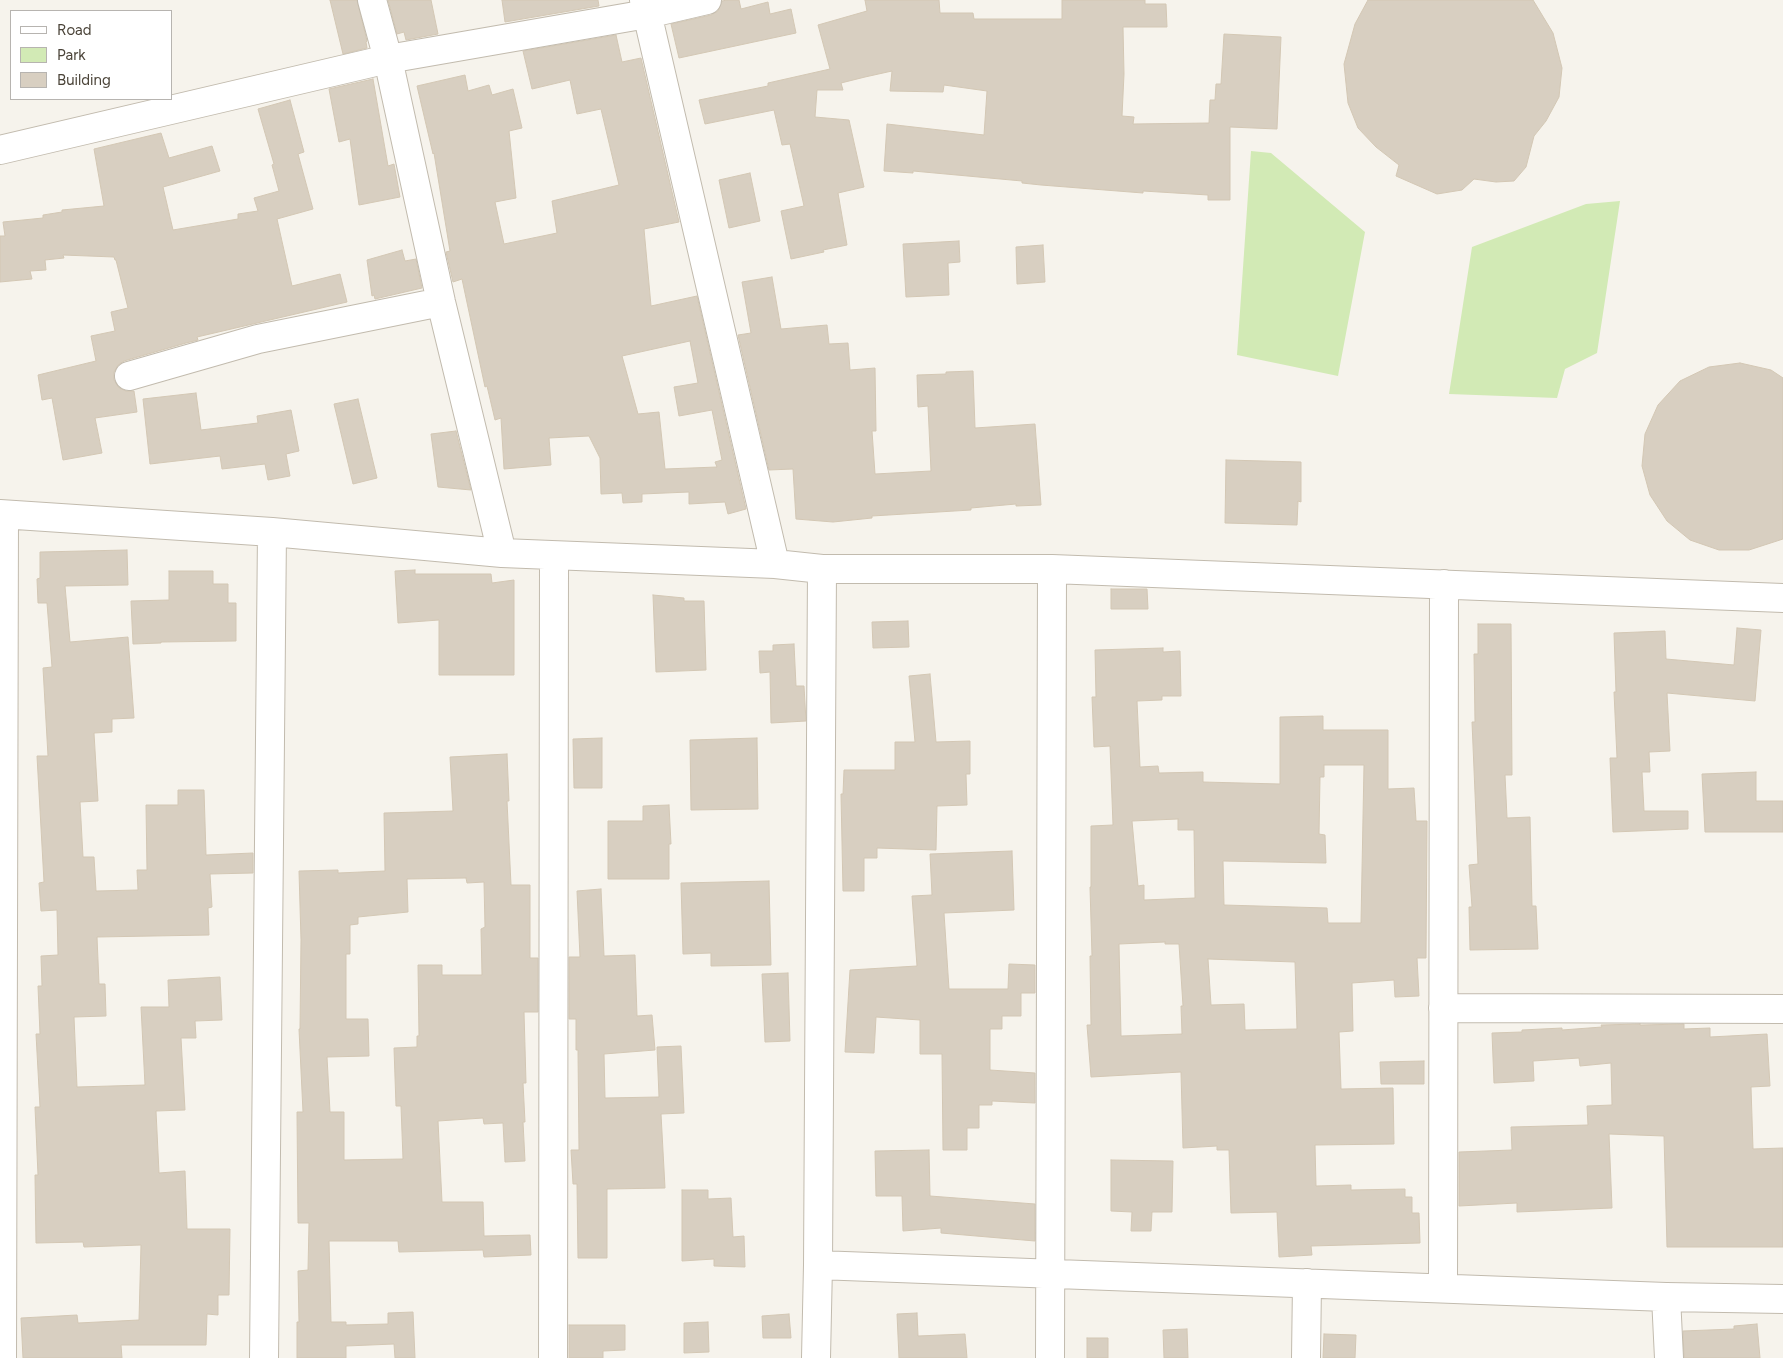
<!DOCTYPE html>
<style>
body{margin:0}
#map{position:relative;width:1783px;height:1358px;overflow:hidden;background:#f6f3ec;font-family:Figtree,sans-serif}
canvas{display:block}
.legend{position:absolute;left:10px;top:10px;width:162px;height:90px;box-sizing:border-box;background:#fff;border:1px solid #b7b4b0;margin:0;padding:6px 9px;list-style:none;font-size:15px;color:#4b4439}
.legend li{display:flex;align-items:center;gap:10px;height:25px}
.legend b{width:25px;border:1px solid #b7b4b0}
</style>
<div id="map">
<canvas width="1783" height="1358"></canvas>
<ul class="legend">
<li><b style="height:6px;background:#fff"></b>Road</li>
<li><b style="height:14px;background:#d2eab5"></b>Park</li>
<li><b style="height:14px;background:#d8cfc1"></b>Building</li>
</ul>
</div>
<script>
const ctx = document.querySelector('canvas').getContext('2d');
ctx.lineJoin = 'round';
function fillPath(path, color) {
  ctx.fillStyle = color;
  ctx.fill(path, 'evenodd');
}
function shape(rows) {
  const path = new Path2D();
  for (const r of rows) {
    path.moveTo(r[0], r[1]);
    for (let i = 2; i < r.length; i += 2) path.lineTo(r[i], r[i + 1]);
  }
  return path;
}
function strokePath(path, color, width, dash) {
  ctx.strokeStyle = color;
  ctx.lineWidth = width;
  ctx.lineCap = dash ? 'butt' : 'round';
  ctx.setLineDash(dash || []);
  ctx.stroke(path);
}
const green = shape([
 [1251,151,1271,153,1365,232,1338,376,1237,355],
 [1620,201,1597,353,1565,369,1557,398,1449,394,1472,247,1586,204]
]);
const building = shape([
 [330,0,357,0,367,41,366,42,367,48,343,54,330,0],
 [388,0,431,0,438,34,406,40,404,32,397,34,388,0],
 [502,0,598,0,599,6,505,22,502,0],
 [727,0,739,0,741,9,768,2,770,14,791,9,796,33,679,58,671,24,711,15,718,11,722,1,727,0],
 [865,0,939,0,940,13,973,13,974,19,1062,19,1062,0,1145,0,1145,4,1166,4,1167,27,1123,27,1124,74,1122,116,1134,117,1133,124,1209,123,1210,100,1215,100,1216,84,1221,84,1224,34,1281,37,1277,129,1230,127,1230,200,1208,200,1208,195,1143,191,1143,193,1041,185,1022,183,1022,181,913,171,913,173,884,171,887,124,984,135,987,91,944,85,943,92,890,91,892,71,865,77,841,83,843,90,817,90,815,117,849,120,864,187,838,193,847,245,823,250,824,252,791,259,781,211,804,206,790,144,782,145,774,110,705,124,699,100,768,86,768,83,830,69,818,25,867,11,865,0],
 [1368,0,1533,0,1553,33,1562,68,1559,97,1546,121,1534,136,1526,167,1514,181,1496,182,1474,179,1462,190,1437,194,1396,176,1399,165,1376,147,1358,128,1348,103,1344,64,1355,24,1368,0],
 [616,35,622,62,641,58,679,222,644,229,651,306,697,296,746,509,728,514,725,502,689,504,689,492,642,494,642,502,623,503,622,493,601,494,600,458,589,436,549,438,551,465,504,469,501,418,495,420,487,386,485,387,462,279,453,282,446,252,450,251,434,153,433,154,417,86,465,75,468,91,489,85,492,95,513,89,522,128,509,131,516,198,495,202,504,244,557,233,552,201,619,185,601,109,577,114,570,80,532,89,523,51,616,35],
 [690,341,698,383,674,387,679,416,712,410,722,460,715,462,717,467,665,469,659,412,638,414,622,356,690,341],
 [373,79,388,166,394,164,400,197,359,205,350,139,339,142,329,89,373,79],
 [290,100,304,152,298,154,313,209,277,219,292,286,340,274,347,302,197,337,198,340,186,343,124,361,118,365,114,372,114,380,119,388,126,391,134,391,137,412,95,418,102,453,63,460,52,398,42,400,38,375,96,361,91,336,115,331,111,312,128,308,116,260,115,260,114,257,63,255,64,258,45,260,46,270,30,271,32,279,0,282,0,236,5,236,3,222,43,218,43,215,62,212,62,210,104,206,94,149,161,133,169,158,212,146,220,171,163,187,173,230,238,219,238,214,258,211,254,198,279,191,272,165,274,164,258,109,290,100],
 [750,173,760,221,729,228,719,180,750,173],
 [959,241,960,262,948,263,949,295,906,297,903,244,959,241],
 [1043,245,1045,282,1017,284,1016,247,1043,245],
 [402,250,405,261,416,259,422,288,375,299,374,295,372,296,367,260,402,250],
 [772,277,781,329,827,325,829,344,848,343,850,370,875,368,876,431,872,431,875,474,931,471,928,406,918,407,917,375,946,374,946,372,973,371,975,428,1035,424,1041,505,1016,506,1016,504,971,508,971,510,872,516,872,518,833,522,796,519,793,469,769,470,738,335,751,333,742,282,772,277],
 [1740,363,1771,370,1783,378,1783,539,1749,550,1719,550,1690,540,1667,521,1650,495,1642,466,1645,434,1658,405,1680,381,1709,367,1740,363],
 [196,393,201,430,258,423,257,416,291,410,299,451,286,454,290,476,268,480,265,464,222,469,220,456,150,464,143,399,196,393],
 [358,399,377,478,353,484,334,404,358,399],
 [456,431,471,490,438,487,431,434,456,431],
 [1226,460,1301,462,1301,502,1298,501,1297,525,1225,523,1226,460],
 [127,550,128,585,65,586,70,642,128,637,134,718,112,719,112,732,94,733,98,801,80,802,83,857,94,857,96,891,138,890,137,870,147,870,146,805,178,805,178,790,204,790,206,855,253,853,253,873,210,874,212,907,208,908,209,935,97,937,99,984,105,984,106,1016,74,1017,77,1087,145,1085,141,1007,169,1007,168,980,220,977,222,1020,195,1021,196,1038,181,1038,185,1110,156,1111,159,1173,185,1171,187,1229,230,1229,229,1295,218,1295,218,1315,207,1314,206,1345,121,1345,122,1358,23,1358,21,1318,77,1315,78,1323,139,1320,141,1245,84,1247,83,1242,36,1243,35,1175,38,1175,35,1107,40,1107,36,1034,40,1034,38,986,42,986,41,956,58,955,57,910,41,911,39,883,44,882,37,756,48,756,43,668,52,667,47,603,38,603,37,579,40,578,40,552,127,550],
 [415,570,415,574,491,574,492,583,514,580,514,675,439,675,439,620,398,623,395,571,415,570],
 [169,571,213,571,213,584,228,584,228,603,236,603,236,641,161,642,161,643,133,644,131,601,169,600,169,571],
 [1111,589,1147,589,1148,609,1111,609,1111,589],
 [653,595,684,598,684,601,704,601,706,670,656,672,653,595],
 [908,621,909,647,873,648,872,622,908,621],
 [1478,624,1511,624,1512,775,1505,775,1507,818,1530,817,1532,906,1536,906,1538,949,1470,950,1469,907,1472,907,1469,865,1478,864,1472,722,1475,722,1474,654,1478,654,1478,624],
 [1737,628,1761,630,1755,701,1667,693,1670,751,1649,752,1650,772,1642,772,1644,811,1688,811,1688,829,1613,832,1610,758,1617,758,1614,692,1616,692,1614,633,1665,631,1666,659,1734,665,1737,628],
 [794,644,796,686,804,686,806,721,771,723,770,672,760,673,759,651,773,651,773,645,794,644],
 [1163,648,1163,652,1180,651,1181,696,1162,696,1162,700,1137,701,1140,767,1158,766,1159,773,1203,772,1203,782,1280,784,1280,717,1323,716,1323,730,1388,730,1388,789,1414,788,1416,821,1427,821,1426,958,1417,958,1419,996,1395,997,1394,980,1352,983,1353,1031,1339,1032,1341,1089,1393,1088,1394,1144,1315,1145,1316,1186,1351,1185,1351,1190,1405,1189,1405,1197,1412,1197,1412,1213,1419,1213,1420,1243,1311,1246,1312,1255,1279,1257,1277,1212,1231,1213,1229,1150,1217,1150,1217,1146,1183,1148,1181,1072,1091,1077,1087,1025,1091,1025,1090,956,1092,956,1090,887,1091,887,1091,826,1113,825,1110,746,1094,747,1092,697,1096,697,1095,650,1163,648],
 [1324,765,1364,765,1361,923,1328,923,1327,908,1224,905,1223,861,1326,863,1325,835,1319,834,1320,777,1324,777,1324,765],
 [1178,819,1178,830,1194,830,1195,898,1144,900,1144,885,1138,886,1132,821,1178,819],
 [1165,942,1165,944,1179,944,1183,1006,1181,1006,1182,1034,1121,1036,1119,944,1165,942],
 [1208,959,1295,962,1297,1029,1245,1030,1244,1004,1211,1005,1208,959],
 [930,674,936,742,970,741,970,774,966,774,967,805,937,806,936,850,877,848,877,858,864,858,864,891,843,891,841,794,843,794,844,770,895,770,895,742,915,742,909,676,930,674],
 [602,738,602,788,574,788,573,739,602,738],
 [757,738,758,809,691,810,690,740,757,738],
 [507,754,509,801,507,801,511,885,530,885,530,958,538,958,538,1012,524,1012,526,1083,523,1083,525,1122,523,1122,525,1161,505,1162,503,1123,484,1124,483,1118,438,1121,442,1202,483,1202,484,1236,530,1235,531,1255,484,1257,483,1250,399,1252,398,1241,329,1241,331,1322,346,1322,346,1325,388,1324,388,1313,413,1312,415,1358,395,1358,394,1344,346,1346,346,1358,297,1358,297,1322,299,1322,298,1271,308,1270,309,1223,298,1223,297,1112,303,1112,299,1029,300,1029,301,940,299,871,338,870,338,873,385,871,384,813,453,811,450,757,507,754],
 [466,878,467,883,484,882,485,927,481,929,482,975,442,975,442,965,418,965,419,1036,417,1036,417,1047,394,1048,396,1106,401,1106,403,1159,344,1160,344,1112,330,1112,327,1057,369,1056,368,1019,346,1019,346,954,350,954,350,925,358,924,358,917,408,912,407,879,466,878],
 [1756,772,1756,801,1783,801,1783,832,1705,832,1702,774,1756,772],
 [669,805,671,844,669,844,669,879,608,879,608,821,643,821,643,806,669,805],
 [1012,851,1014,910,944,913,949,989,1008,989,1009,964,1035,965,1035,993,1021,993,1021,1016,1002,1016,1002,1029,990,1029,990,1070,1035,1073,1035,1103,992,1101,992,1105,979,1105,979,1128,967,1128,967,1150,943,1150,942,1054,920,1054,920,1020,876,1017,874,1053,845,1052,850,970,917,966,912,896,932,895,930,854,1012,851],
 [769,881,771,965,711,966,711,953,683,954,681,883,769,881],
 [601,889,604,956,635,955,637,1016,652,1015,655,1050,604,1054,605,1098,659,1097,657,1047,681,1046,684,1113,661,1114,665,1188,607,1189,607,1258,578,1258,577,1184,573,1184,571,1150,579,1150,578,1050,576,1050,576,1019,569,1019,569,957,580,957,577,891,601,889],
 [788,973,790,1041,765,1042,762,974,788,973],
 [1640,1024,1640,1025,1684,1024,1684,1029,1710,1028,1710,1037,1767,1034,1770,1086,1751,1087,1753,1149,1783,1148,1783,1247,1667,1247,1664,1136,1609,1134,1612,1208,1517,1212,1517,1203,1459,1206,1459,1152,1512,1150,1511,1127,1588,1125,1587,1106,1612,1105,1611,1063,1580,1066,1579,1058,1533,1061,1534,1081,1494,1083,1492,1033,1522,1032,1522,1030,1562,1028,1562,1030,1602,1027,1601,1025,1640,1024],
 [1424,1061,1424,1084,1381,1084,1380,1062,1424,1061],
 [929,1150,930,1196,1035,1204,1035,1241,941,1233,941,1228,903,1231,902,1196,876,1196,875,1151,929,1150],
 [1111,1160,1173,1161,1172,1212,1152,1212,1151,1231,1131,1231,1132,1212,1111,1211,1111,1160],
 [682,1190,708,1190,708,1199,731,1198,733,1237,744,1236,745,1267,714,1266,714,1259,682,1261,682,1190],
 [917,1313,918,1336,965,1334,967,1358,899,1358,897,1314,917,1313],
 [789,1314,791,1338,763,1338,762,1316,789,1314],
 [708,1322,709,1352,684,1353,684,1323,708,1322],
 [1757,1324,1760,1358,1684,1358,1683,1331,1734,1329,1734,1326,1757,1324],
 [569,1325,625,1325,625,1350,603,1351,603,1358,569,1358,569,1325],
 [1187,1329,1188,1358,1164,1358,1163,1330,1187,1329],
 [1324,1334,1356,1335,1355,1358,1323,1358,1324,1334],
 [1087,1338,1108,1338,1108,1358,1087,1358,1087,1338]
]);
const street = shape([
 [372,0,388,59,441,302,502,553],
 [644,0,775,564],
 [0,150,388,59,647,14,707,0],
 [129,376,258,339,441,302],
 [0,514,272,532,502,553,775,564,822,569,1052,569,1783,598],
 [1443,1008,1783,1009],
 [818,1265,1666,1297,1783,1299],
 [1443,1288,1444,584],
 [1666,1297,1669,1358],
 [2,1358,4,515],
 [264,1358,272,532],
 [553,1358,554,556],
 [816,1358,818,1265,822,569],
 [1050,1358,1052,569],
 [1306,1358,1307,1283]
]);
fillPath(green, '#d2eab5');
fillPath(building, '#d8cfc1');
strokePath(building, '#d3c7b4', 1);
strokePath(street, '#c2bbae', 30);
strokePath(street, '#fff', 28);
</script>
